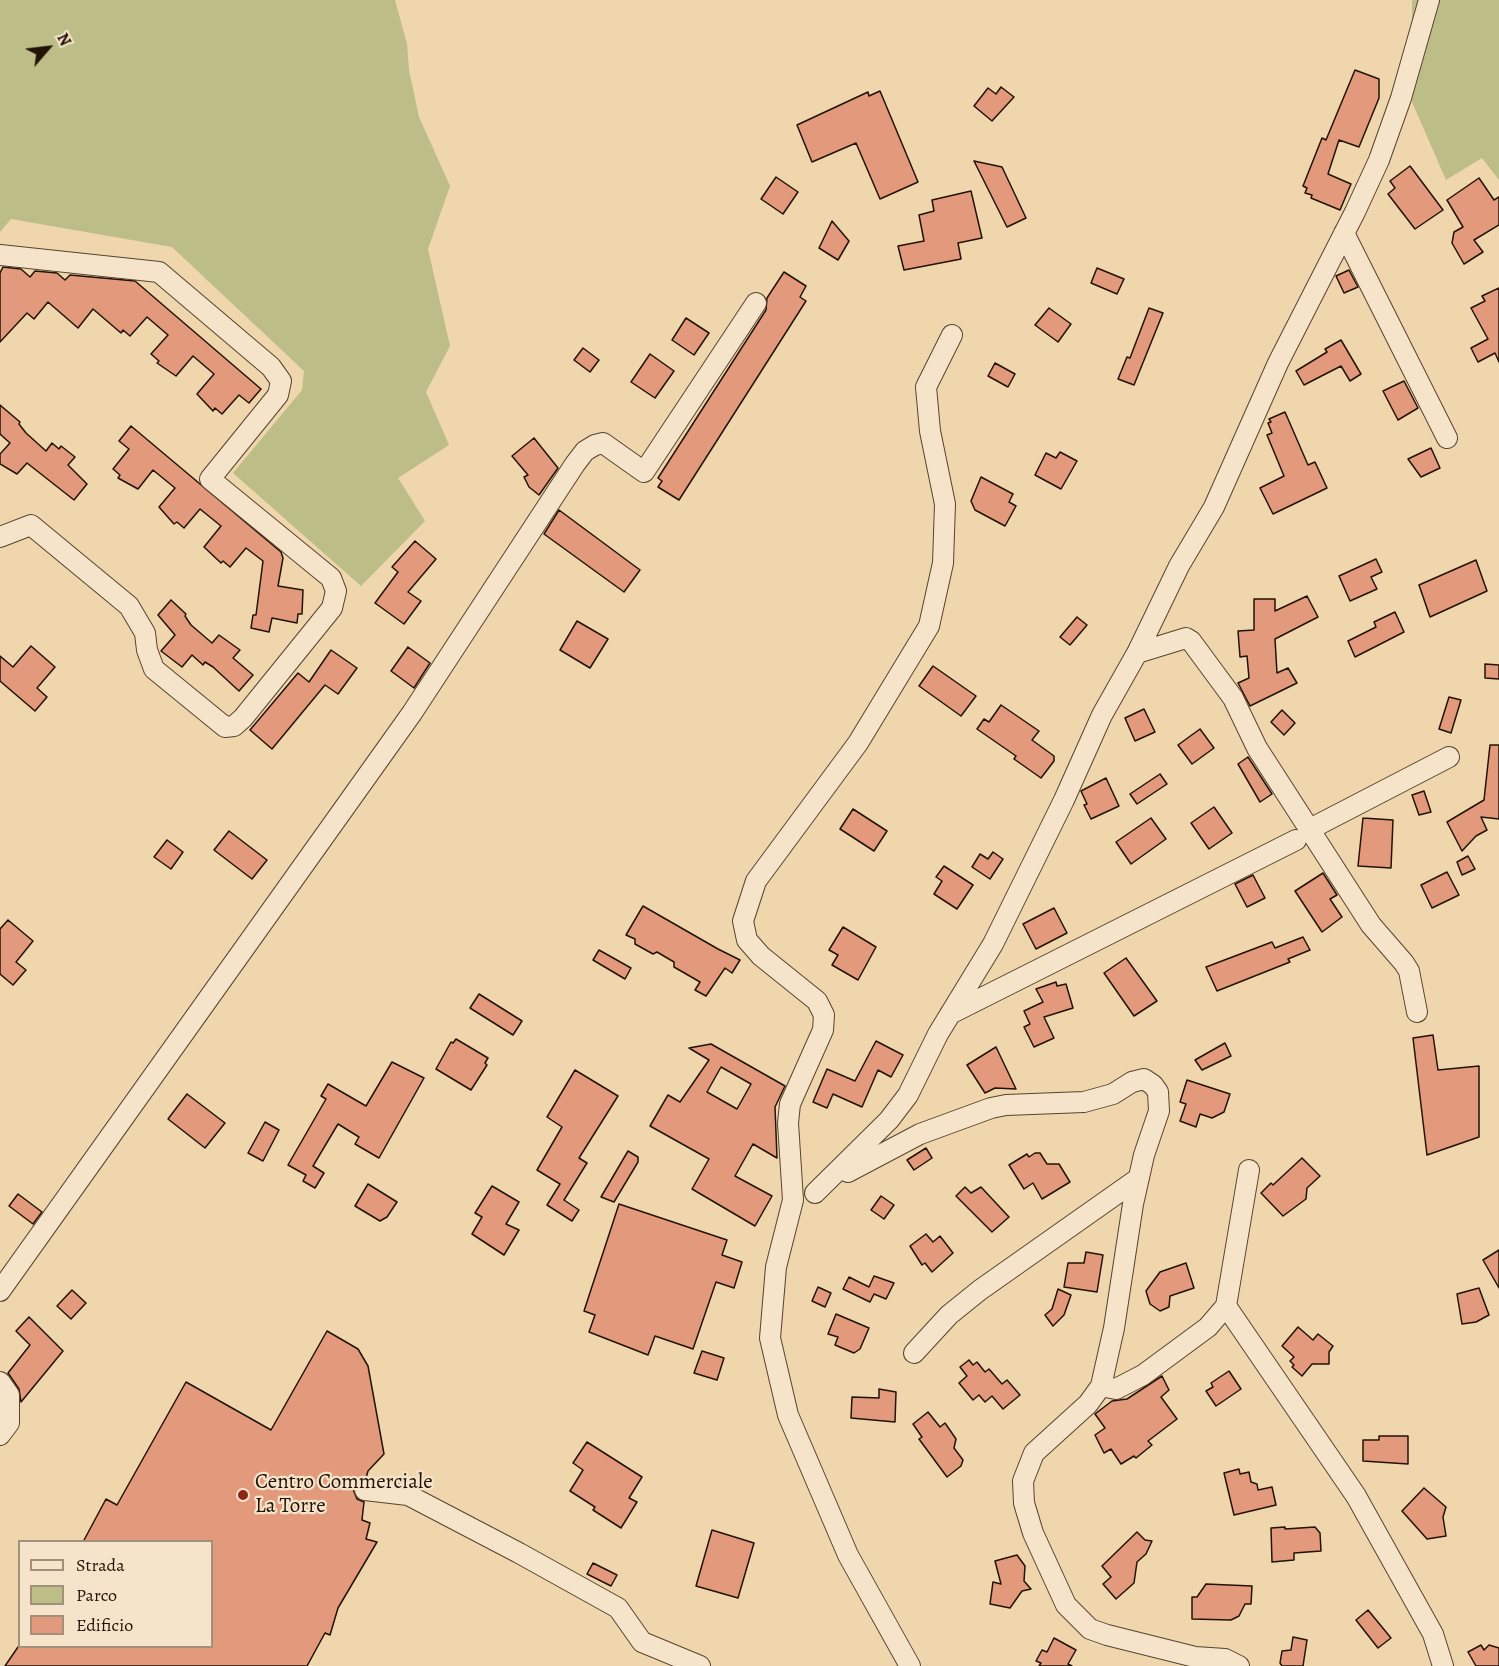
<!DOCTYPE html>
<style>
body{margin:0}
#map{position:relative;width:1499px;height:1666px;overflow:hidden;background:#efd6ac;font-family:Alegreya,serif}
canvas{display:block}
.legend{position:absolute;left:18px;top:1540px;width:195px;height:108px;box-sizing:border-box;background:#f5e4c9;border:2px solid #a1907b;margin:0;padding:8px 10px;list-style:none;font-size:18px;color:#221305}
.legend li{display:flex;align-items:center;gap:12px;height:30px}
.legend b{width:30px;border:2px solid #a1907b}
.north{position:absolute;left:18px;top:18px;width:60px;height:60px;-webkit-text-stroke:4px #f5e4c9;paint-order:stroke;rotate:62deg;font-size:16px;font-weight:700;line-height:24px;text-align:center;color:#221305}
.north::after{content:'';display:block;margin:auto;width:21px;height:27px;background:#221305;clip-path:polygon(50% 0,100% 100%,50% 72%,0 100%)}
</style>
<div id="map">
<canvas width="1499" height="1666"></canvas>
<ul class="legend">
<li><b style="height:8px;background:#f5e4c9"></b>Strada</li>
<li><b style="height:16px;background:#bcbd87"></b>Parco</li>
<li><b style="height:16px;background:#e2997c"></b>Edificio</li>
</ul>
<div class="north">N</div>
</div>
<script>
const ctx = document.querySelector('canvas').getContext('2d');
ctx.lineJoin = 'round';
function fillPath(path, color) {
  ctx.fillStyle = color;
  ctx.fill(path, 'evenodd');
}
function shape(rows) {
  const path = new Path2D();
  for (const r of rows) {
    path.moveTo(r[0], r[1]);
    for (let i = 2; i < r.length; i += 2) path.lineTo(r[i], r[i + 1]);
  }
  return path;
}
function strokePath(path, color, width, dash) {
  ctx.strokeStyle = color;
  ctx.lineWidth = width;
  ctx.lineCap = dash ? 'butt' : 'round';
  ctx.setLineDash(dash || []);
  ctx.stroke(path);
}
function label(font, color, halo, rows, align = 'center') {
  ctx.font = font + ' Alegreya,serif';
  ctx.lineWidth = 4.5;
  ctx.setLineDash([]);
  ctx.textBaseline = 'middle';
  ctx.strokeStyle = halo;
  ctx.fillStyle = color;
  for (const [text, x, y, turn = 0] of rows) {
    ctx.save();
    ctx.translate(x, y);
    ctx.rotate((+turn || 0) * Math.PI / 180);
    ctx.textAlign = isNaN(turn) ? turn : align;
    if (halo) ctx.strokeText(text, 0, 0);
    ctx.fillText(text, 0, 0);
    ctx.restore();
  }
}
const green = shape([
 [0,0,395,0,407,44,409,70,419,117,450,186,428,249,450,346,426,392,449,445,398,478,425,521,361,586,233,473,302,390,304,371,172,247,11,219,0,232],
 [1412,0,1499,0,1499,180,1482,158,1446,180,1412,102]
]);
const building = shape([
 [1355,70,1379,79,1379,98,1359,147,1339,140,1328,174,1351,184,1340,210,1311,198,1312,195,1305,193,1307,188,1303,186,1322,138,1326,140,1355,70],
 [1001,87,1014,97,992,121,974,106,988,88,996,94,1001,87],
 [880,91,918,182,880,199,856,143,812,162,797,125,868,92,869,96,880,91],
 [974,161,1002,167,1026,218,1007,227,974,161],
 [1410,166,1443,210,1415,229,1388,194,1395,188,1390,181,1410,166],
 [776,177,798,192,783,214,761,199,776,177],
 [1479,178,1494,200,1499,197,1499,225,1474,240,1483,252,1464,264,1452,243,1454,232,1463,227,1447,200,1479,178],
 [971,191,982,238,958,243,961,259,904,270,898,246,924,241,919,215,934,211,932,200,971,191],
 [832,221,849,241,838,260,819,248,832,221],
 [3,267,21,269,30,277,35,271,57,273,65,280,70,275,135,281,261,389,249,403,239,395,222,414,215,408,213,411,197,394,214,374,193,356,176,376,157,363,159,361,151,354,168,335,147,317,130,336,123,330,121,333,93,309,78,328,48,302,34,319,27,313,0,342,0,273,3,267],
 [1097,268,1124,279,1117,294,1091,283,1097,268],
 [1349,270,1358,287,1344,293,1336,276,1349,270],
 [784,272,806,286,800,297,806,301,679,500,658,487,662,481,658,478,766,310,767,298,784,272],
 [1499,288,1499,362,1495,353,1478,362,1471,348,1488,339,1471,308,1485,301,1482,296,1499,288],
 [1049,308,1071,324,1058,342,1035,325,1049,308],
 [1149,308,1163,313,1134,385,1118,379,1127,357,1130,358,1149,308],
 [686,318,709,333,694,355,672,340,686,318],
 [1341,340,1361,374,1350,381,1341,366,1304,385,1296,371,1327,352,1325,349,1341,340],
 [583,348,599,360,590,372,574,360,583,348],
 [650,354,674,371,655,398,631,382,650,354],
 [995,363,1015,374,1008,387,988,376,995,363],
 [1404,381,1418,408,1398,420,1383,391,1404,381],
 [0,405,20,422,19,424,26,433,46,451,52,443,59,449,61,446,75,457,68,465,87,484,74,500,27,463,17,474,0,464,0,454,10,443,0,434,0,405],
 [1285,412,1308,465,1315,462,1327,488,1273,514,1260,488,1284,476,1267,435,1272,433,1268,423,1271,422,1269,419,1285,412],
 [131,426,281,552,283,558,278,586,303,590,302,614,298,614,297,623,272,618,269,632,251,628,253,615,256,615,263,561,246,548,230,567,223,561,221,563,204,547,221,526,200,509,184,528,177,522,174,524,159,507,175,488,153,470,138,489,118,478,120,475,113,469,129,449,119,441,131,426],
 [534,438,558,468,539,495,529,487,524,477,528,475,512,456,534,438],
 [1431,448,1440,468,1421,477,1408,459,1431,448],
 [1060,452,1077,461,1061,489,1035,475,1046,453,1056,458,1060,452],
 [981,477,1013,494,1009,502,1016,506,1005,526,975,510,971,501,981,477],
 [559,510,640,570,624,592,544,534,559,510],
 [415,541,436,559,408,592,421,601,404,624,375,603,398,572,392,567,415,541],
 [1376,559,1382,572,1371,577,1377,589,1350,601,1339,576,1376,559],
 [1476,560,1487,591,1430,617,1419,585,1476,560],
 [1307,596,1318,617,1275,639,1277,673,1288,668,1297,683,1250,706,1238,683,1249,678,1247,656,1240,657,1238,631,1254,630,1254,599,1275,599,1275,611,1307,596],
 [171,600,186,614,185,616,191,625,212,643,219,635,240,650,233,658,253,675,239,691,213,667,205,662,203,665,192,655,182,667,161,651,175,635,158,615,171,600],
 [1395,612,1404,632,1355,657,1348,641,1376,627,1374,622,1395,612],
 [1077,617,1087,625,1070,645,1060,637,1077,617],
 [577,621,608,639,590,668,560,650,577,621],
 [31,646,55,667,37,688,47,697,35,711,0,681,0,656,13,667,31,646],
 [408,647,430,663,414,688,391,671,408,647],
 [331,650,357,668,338,694,325,685,272,749,250,730,298,673,309,682,331,650],
 [1485,664,1499,665,1499,679,1485,678,1485,664],
 [933,666,976,696,961,716,919,686,933,666],
 [1449,697,1461,700,1451,733,1439,729,1449,697],
 [1001,705,1039,731,1032,740,1054,756,1054,761,1041,778,1014,759,1016,756,977,729,984,719,989,722,1001,705],
 [1144,709,1155,732,1135,741,1125,718,1144,709],
 [1282,710,1295,723,1284,735,1271,722,1282,710],
 [1200,729,1214,748,1192,764,1178,745,1200,729],
 [1490,745,1499,745,1499,819,1481,817,1487,830,1476,836,1462,851,1447,822,1484,800,1490,745],
 [1248,757,1272,794,1260,802,1238,764,1248,757],
 [1160,774,1167,784,1137,804,1130,794,1160,774],
 [1106,778,1119,806,1091,819,1084,805,1087,804,1081,791,1106,778],
 [1424,791,1431,812,1419,815,1412,795,1424,791],
 [1214,807,1232,833,1209,849,1191,823,1214,807],
 [853,809,887,831,874,851,840,829,853,809],
 [1151,818,1166,839,1131,864,1116,842,1151,818],
 [1363,818,1393,820,1391,868,1358,866,1363,818],
 [229,831,267,860,252,879,214,850,229,831],
 [167,840,183,852,171,869,154,857,167,840],
 [993,852,1003,859,990,879,972,867,980,854,988,859,993,852],
 [1468,856,1475,869,1462,875,1457,862,1468,856],
 [944,866,973,885,957,909,934,894,942,881,936,877,944,866],
 [1447,872,1459,895,1432,908,1421,885,1447,872],
 [1323,873,1337,895,1330,899,1342,917,1322,932,1295,891,1323,873],
 [1253,875,1265,898,1247,907,1235,884,1253,875],
 [643,906,718,949,740,960,732,973,725,968,706,996,695,990,700,982,674,967,674,962,657,952,653,954,635,944,635,939,626,935,643,906],
 [1054,908,1067,933,1036,949,1023,924,1054,908],
 [8,920,33,941,16,962,26,970,13,985,0,974,0,929,8,920],
 [843,927,876,947,858,980,832,965,838,955,829,950,843,927],
 [1303,937,1310,950,1288,959,1290,962,1217,991,1206,967,1272,942,1275,948,1303,937],
 [599,950,631,968,625,979,593,960,599,950],
 [1126,958,1157,1001,1134,1016,1104,973,1126,958],
 [1056,982,1057,986,1066,984,1073,1008,1044,1017,1054,1038,1034,1047,1024,1027,1030,1024,1024,1011,1043,1002,1036,989,1056,982],
 [479,994,522,1021,513,1035,470,1008,479,994],
 [1433,1035,1438,1070,1479,1066,1479,1137,1427,1155,1413,1038,1433,1035],
 [456,1039,488,1058,485,1063,487,1065,471,1090,436,1069,451,1042,453,1043,456,1039],
 [876,1041,903,1055,891,1077,878,1070,862,1107,833,1094,827,1108,813,1102,827,1069,855,1081,876,1041],
 [1225,1043,1231,1056,1202,1070,1195,1060,1225,1043],
 [711,1044,785,1086,775,1107,777,1158,753,1144,735,1176,772,1196,755,1226,692,1189,709,1159,650,1126,668,1095,680,1102,709,1060,689,1048,711,1044],
 [721,1067,751,1084,737,1109,707,1092,721,1067],
 [996,1047,1016,1089,995,1088,985,1093,967,1065,996,1047],
 [392,1062,424,1078,379,1158,355,1144,359,1137,338,1124,313,1166,324,1173,315,1188,303,1181,306,1175,288,1165,326,1099,321,1096,328,1084,366,1106,392,1062],
 [575,1070,618,1096,579,1158,587,1163,564,1200,579,1210,572,1221,547,1205,560,1184,537,1170,562,1127,547,1117,575,1070],
 [1187,1080,1230,1094,1224,1112,1212,1118,1200,1114,1196,1127,1180,1121,1186,1104,1180,1102,1187,1080],
 [187,1094,225,1123,205,1148,168,1119,187,1094],
 [265,1122,279,1130,263,1161,248,1153,265,1122],
 [926,1148,932,1158,914,1170,907,1160,926,1148],
 [628,1151,638,1157,638,1162,614,1202,601,1197,628,1151],
 [1035,1153,1040,1153,1047,1164,1059,1164,1070,1182,1042,1199,1033,1183,1024,1189,1009,1165,1027,1154,1029,1157,1035,1153],
 [1302,1158,1320,1176,1307,1188,1306,1199,1283,1216,1261,1193,1271,1183,1273,1185,1302,1158],
 [368,1184,397,1202,387,1217,380,1221,355,1206,368,1184],
 [492,1186,519,1202,506,1224,519,1230,504,1255,472,1234,482,1217,475,1213,492,1186],
 [965,1187,971,1193,981,1187,1009,1217,992,1232,956,1196,965,1187],
 [18,1194,42,1212,33,1224,9,1206,18,1194],
 [881,1196,894,1205,884,1219,871,1210,881,1196],
 [619,1204,727,1240,722,1255,742,1262,734,1288,716,1282,693,1349,655,1336,648,1355,589,1332,595,1315,584,1311,619,1204],
 [926,1234,933,1242,940,1236,953,1253,932,1272,925,1263,922,1265,910,1246,926,1234],
 [1499,1250,1499,1288,1483,1260,1499,1250],
 [1086,1252,1103,1255,1097,1292,1064,1287,1068,1263,1084,1263,1086,1252],
 [1186,1263,1194,1288,1170,1296,1169,1307,1160,1311,1150,1304,1146,1291,1160,1272,1186,1263],
 [874,1276,894,1283,886,1299,874,1294,870,1302,843,1289,849,1277,869,1287,874,1276],
 [818,1287,831,1293,825,1307,812,1301,818,1287],
 [1479,1288,1489,1315,1476,1322,1462,1324,1457,1294,1479,1288],
 [1058,1289,1071,1295,1064,1315,1053,1326,1045,1315,1052,1309,1058,1289],
 [72,1290,86,1303,71,1319,57,1306,72,1290],
 [836,1314,869,1328,860,1349,854,1353,835,1345,838,1337,828,1334,836,1314],
 [29,1317,63,1351,21,1402,19,1389,8,1373,30,1345,16,1331,29,1317],
 [1298,1327,1313,1340,1318,1334,1333,1346,1329,1352,1329,1364,1312,1364,1302,1376,1292,1367,1294,1365,1290,1361,1294,1357,1282,1346,1298,1327],
 [327,1331,358,1349,368,1366,384,1454,368,1471,366,1478,356,1482,353,1489,357,1499,364,1502,362,1520,370,1523,366,1539,377,1542,338,1608,330,1635,325,1633,307,1666,5,1666,18,1647,212,1647,212,1542,83,1542,106,1499,117,1505,186,1382,271,1430,327,1331],
 [702,1351,724,1358,717,1380,694,1373,702,1351],
 [969,1360,973,1365,977,1362,985,1372,989,1369,1002,1384,1007,1380,1020,1395,1003,1409,992,1396,985,1402,979,1395,973,1400,959,1383,967,1376,960,1367,969,1360],
 [1229,1371,1241,1389,1216,1406,1206,1391,1213,1387,1211,1383,1229,1371],
 [1162,1376,1169,1390,1161,1397,1177,1419,1148,1441,1152,1445,1136,1458,1134,1456,1121,1464,1111,1449,1104,1453,1095,1435,1105,1428,1095,1414,1112,1401,1127,1399,1162,1376],
 [879,1389,896,1392,895,1422,851,1418,852,1397,879,1398,879,1389],
 [928,1412,940,1427,945,1423,956,1439,954,1448,963,1460,961,1466,947,1477,919,1439,922,1437,913,1424,928,1412],
 [1379,1436,1408,1436,1408,1464,1363,1461,1363,1440,1379,1440,1379,1436],
 [587,1442,642,1477,629,1498,637,1502,621,1528,593,1510,595,1507,570,1491,583,1470,573,1463,587,1442],
 [1239,1469,1240,1474,1249,1472,1251,1482,1257,1484,1258,1490,1272,1487,1276,1505,1234,1515,1224,1473,1239,1469],
 [1424,1488,1446,1507,1443,1517,1446,1536,1427,1539,1402,1511,1424,1488],
 [1285,1527,1285,1529,1315,1527,1320,1533,1321,1551,1294,1553,1294,1560,1272,1562,1271,1528,1285,1527],
 [712,1530,754,1543,738,1598,696,1586,712,1530],
 [1137,1532,1145,1540,1152,1541,1146,1554,1137,1562,1134,1583,1116,1599,1103,1584,1111,1577,1102,1566,1137,1532],
 [1017,1555,1025,1566,1024,1581,1031,1589,1022,1591,1010,1608,990,1604,993,1582,1001,1584,995,1561,1017,1555],
 [593,1563,617,1575,611,1586,587,1574,593,1563],
 [1206,1584,1252,1586,1251,1604,1245,1604,1239,1616,1231,1620,1192,1619,1192,1597,1197,1597,1206,1584],
 [1368,1610,1391,1638,1378,1648,1356,1620,1368,1610],
 [1293,1637,1307,1640,1303,1666,1282,1666,1280,1663,1282,1651,1291,1650,1293,1637],
 [1054,1638,1076,1650,1068,1664,1072,1666,1039,1666,1041,1663,1036,1661,1042,1650,1047,1652,1054,1638],
 [1481,1645,1484,1650,1489,1645,1499,1648,1499,1666,1476,1666,1468,1652,1481,1645]
]);
const minor = shape([
 [1344,233,1447,438],
 [0,255,159,272,271,367,281,381,278,395,210,479,331,578,336,591,332,608,243,718,234,726,225,727,154,669,147,650,145,633,129,606,31,525,0,537],
 [1137,653,1186,638,1191,641,1233,698,1257,748,1371,925,1404,963,1409,971,1417,1012],
 [1310,829,1449,757],
 [950,1014,1296,840],
 [848,1172,920,1134,991,1108,1006,1105,1084,1102,1113,1094,1132,1082,1144,1079,1153,1085,1158,1092,1159,1111,1144,1155,1133,1204,1114,1328,1101,1386,1088,1404,1034,1453,1023,1481,1024,1503,1033,1533,1066,1605,1090,1629,1107,1635,1195,1657,1225,1659,1239,1666],
 [815,1193,889,1120,908,1095,938,1034,993,944,1064,800,1102,715,1137,653,1179,566,1214,507,1278,363,1355,212,1379,160,1401,98,1429,0],
 [0,1291,412,713,575,464,585,451,595,445,603,443,644,472,756,303],
 [1226,1306,1249,1170],
 [914,1353,949,1315,980,1290,1139,1178],
 [0,1382,9,1395,9,1423,0,1435],
 [1101,1386,1116,1389,1143,1375,1208,1327,1226,1306,1356,1496,1433,1634,1443,1666],
 [365,1490,408,1495,519,1553,618,1608,642,1642,700,1666],
 [910,1666,848,1555,788,1415,770,1338,776,1267,793,1200,788,1123,790,1104,823,1030,824,1015,817,1001,761,956,747,940,743,921,756,881,858,743,929,626,943,563,945,504,930,431,926,387,952,335]
]);
const markers = [
 [243,1495,6,"#8f2418"]
];
const poiNames = [
 ["Centro Commerciale",255,1483],
 ["La Torre",255,1507]
];
fillPath(green, '#bcbd87');
fillPath(building, '#e2997c');
strokePath(building, '#221305', 1.5);
strokePath(minor, '#55442f', 22);
strokePath(minor, '#f5e4c9', 20);
for (const [x, y, r, color] of markers) {
  const dot = new Path2D();
  dot.arc(x, y, r, 0, 2 * Math.PI);
  ctx.fillStyle = color;
  ctx.fill(dot);
  strokePath(dot, '#f5e4c9', 2);
}
label('21px', '#221305', '#f5e4c9', poiNames, 'left');
</script>
